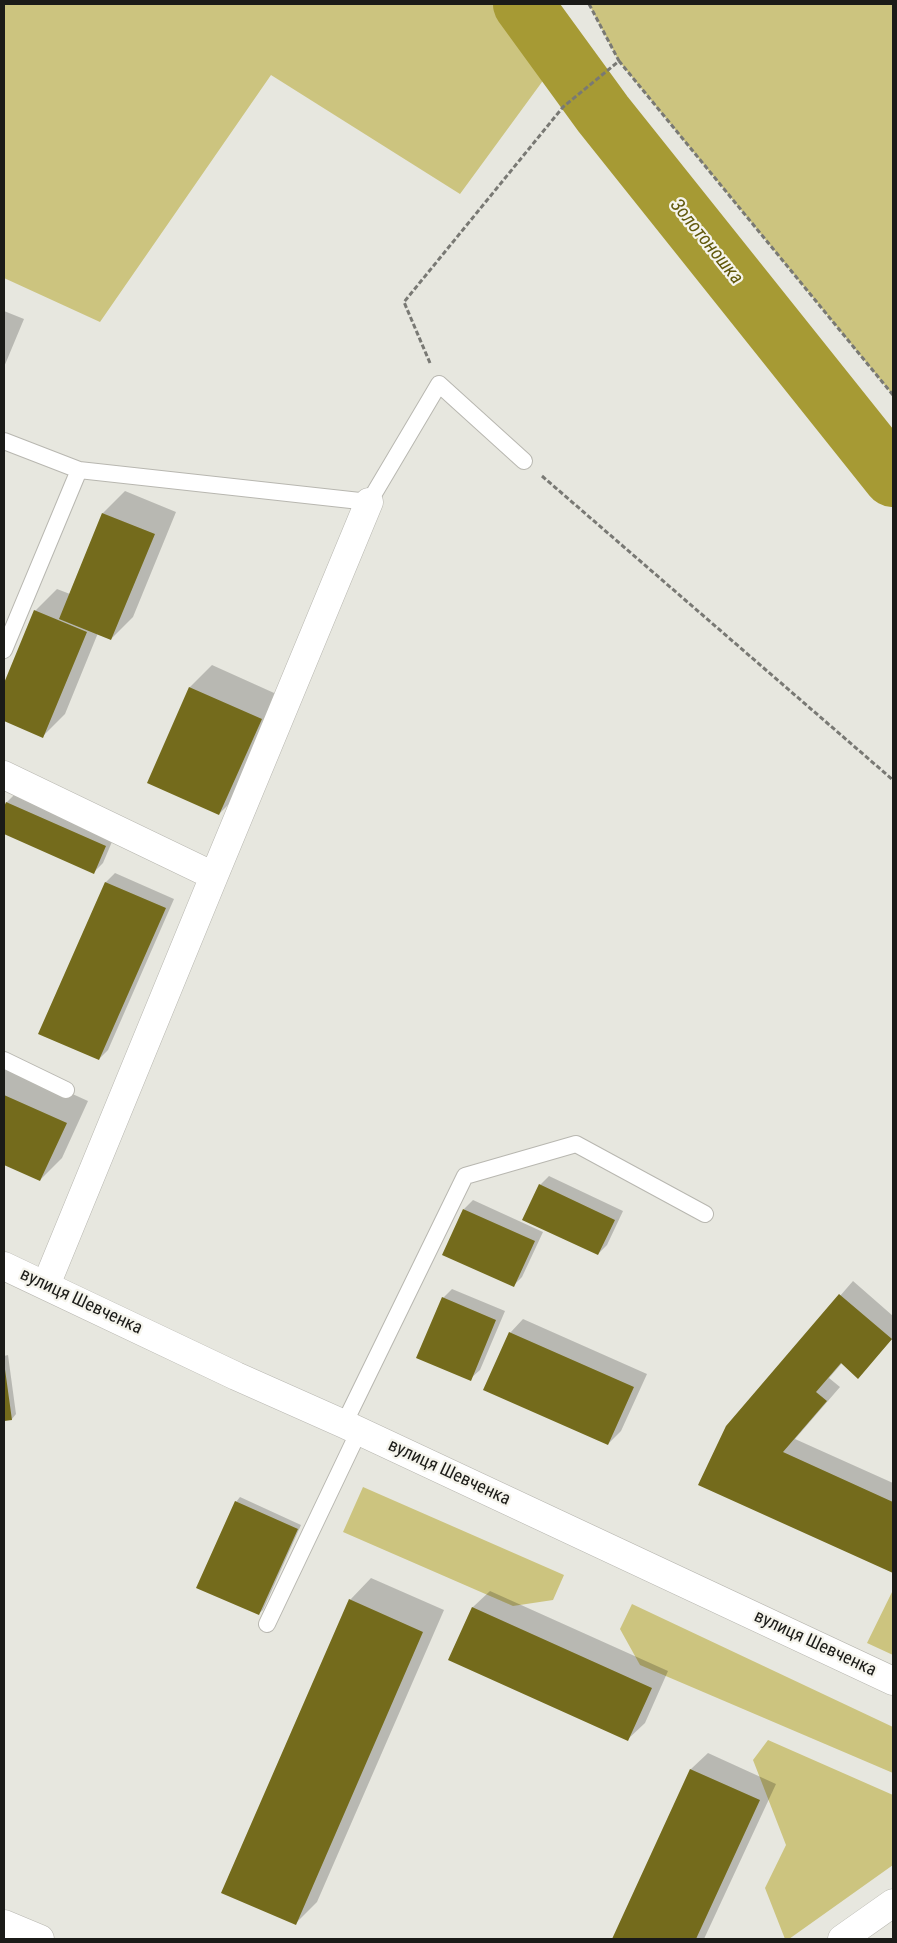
<!DOCTYPE html>
<meta charset="utf-8">
<style>
body{margin:0}
#map{position:relative;width:897px;height:1943px;overflow:hidden;background:#e7e7df;font-family:"Roboto Condensed",sans-serif}
canvas{display:block}
.frame{position:absolute;inset:0;border:5px solid #1b1b18;pointer-events:none}
</style>
<div id="map">
<canvas width="897" height="1943"></canvas>
<div class="frame"></div>
</div>
<script>
const ctx = document.querySelector('canvas').getContext('2d');
ctx.lineJoin = 'round';
function fillPath(path, color) {
  ctx.fillStyle = color;
  ctx.fill(path, 'evenodd');
}
function shape(rows) {
  const path = new Path2D();
  for (const r of rows) {
    path.moveTo(r[0], r[1]);
    for (let i = 2; i < r.length; i += 2) path.lineTo(r[i], r[i + 1]);
  }
  return path;
}
function strokePath(path, color, width, dash) {
  ctx.strokeStyle = color;
  ctx.lineWidth = width;
  ctx.lineCap = dash ? 'butt' : 'round';
  ctx.setLineDash(dash || []);
  ctx.stroke(path);
}
function label(font, color, halo, rows, align = 'center') {
  ctx.font = font + ' "Roboto Condensed",sans-serif';
  ctx.lineWidth = 4.5;
  ctx.setLineDash([]);
  ctx.textBaseline = 'middle';
  ctx.strokeStyle = halo;
  ctx.fillStyle = color;
  for (const [text, x, y, turn = 0] of rows) {
    ctx.save();
    ctx.translate(x, y);
    ctx.rotate((+turn || 0) * Math.PI / 180);
    ctx.textAlign = isNaN(turn) ? turn : align;
    if (halo) ctx.strokeText(text, 0, 0);
    ctx.fillText(text, 0, 0);
    ctx.restore();
  }
}
const green = shape([
 [4,4,523,4,561,56,460,194,271,75,100,322,4,278],
 [589,4,893,4,893,395,619,61],
 [363,1487,564,1575,553,1600,513,1606,343,1532],
 [893,1590,893,1655,867,1643],
 [632,1604,893,1727,893,1773,640,1665,620,1629],
 [768,1740,893,1795,893,1865,789,1939,785,1939,765,1888,786,1845,753,1760]
]);
const shadow = shape([
 [4,311,24,319,4,367],
 [125,491,176,512,133,617,111,639,98,633,65,714,43,736,4,720,4,686,35,611,57,589,70,594,103,513],
 [212,665,283,697,241,792,219,814,148,782,190,687],
 [16,793,114,837,103,863,94,872,4,833,4,810,7,802],
 [115,873,174,899,108,1050,99,1059,40,1033,106,882],
 [4,1063,88,1101,62,1158,40,1180,4,1163],
 [549,1176,623,1211,607,1245,598,1254,540,1185],
 [473,1200,543,1232,522,1277,513,1286,464,1209],
 [853,1281,893,1316,893,1338,858,1377,842,1363,829,1378,840,1387,795,1439,893,1483,893,1572,700,1484,727,1426],
 [452,1289,505,1311,480,1370,470,1379,443,1298],
 [523,1319,647,1374,621,1431,608,1444,510,1333],
 [8,1355,16,1414,12,1419,4,1420,4,1356],
 [240,1497,301,1525,263,1610,258,1614,236,1502],
 [371,1578,444,1610,317,1902,295,1924,350,1600],
 [490,1591,668,1671,645,1723,628,1739,450,1659,473,1607],
 [708,1753,776,1784,704,1939,613,1939,691,1769]
]);
const river = shape([
 [523,4,603,114,893,477]
]);
const building = shape([
 [102,513,155,534,111,640,59,619],
 [34,610,87,632,43,738,4,721,4,683],
 [189,687,262,719,219,815,147,783],
 [6,802,106,846,94,874,4,834,4,807],
 [105,882,166,908,99,1060,38,1034],
 [4,1095,67,1123,40,1181,4,1165],
 [539,1184,615,1220,598,1255,522,1220],
 [463,1209,535,1241,514,1287,442,1255],
 [839,1294,892,1339,858,1379,841,1363,816,1392,827,1401,783,1452,893,1502,893,1573,698,1485,726,1426],
 [442,1297,496,1320,471,1381,416,1358],
 [509,1332,634,1387,608,1445,483,1390],
 [4,1362,12,1420,4,1421],
 [235,1501,298,1529,259,1615,196,1588],
 [349,1599,423,1632,296,1925,221,1893],
 [472,1607,652,1688,628,1741,448,1660],
 [690,1769,760,1800,696,1939,612,1939]
]);
const path = shape([
 [589,4,619,61],
 [430,363,404,302,563,107,619,61,893,395],
 [542,476,893,780]
]);
const service = shape([
 [4,441,79,470,369,502,439,384,524,461],
 [4,650,79,470],
 [4,1060,66,1090],
 [344,1424,465,1176,576,1144,705,1214],
 [267,1624,359,1431]
]);
const minor = shape([
 [4,775,214,876,46,1285],
 [214,876,369,502],
 [4,1924,40,1939],
 [842,1939,893,1903]
]);
const secondary = shape([
 [4,1266,236,1376,344,1424,893,1681]
]);
const streetNames = [
 ["вулиця Шевченка",81,1302,25],
 ["вулиця Шевченка",449,1473,25],
 ["вулиця Шевченка",815,1644,25]
];
const waterNames = [
 ["Золотоношка",706,242,51]
];
fillPath(green, '#ccc47f');
fillPath(shadow, '#0003');
strokePath(river, '#a69a34', 60);
fillPath(building, '#746b1c');
strokePath(service, '#b8b7b0', 18);
strokePath(minor, '#b8b7b0', 29);
strokePath(secondary, '#b8b7b0', 29);
strokePath(path, '#797974', 3, [5, 2.5]);
strokePath(service, '#fff', 16);
strokePath(minor, '#fff', 28);
strokePath(secondary, '#fff', 28);
label('18px', '#1b1b18', '#f5f4ec', streetNames);
label('italic 19px', '#61580b', '#f5f4ec', waterNames);
</script>
